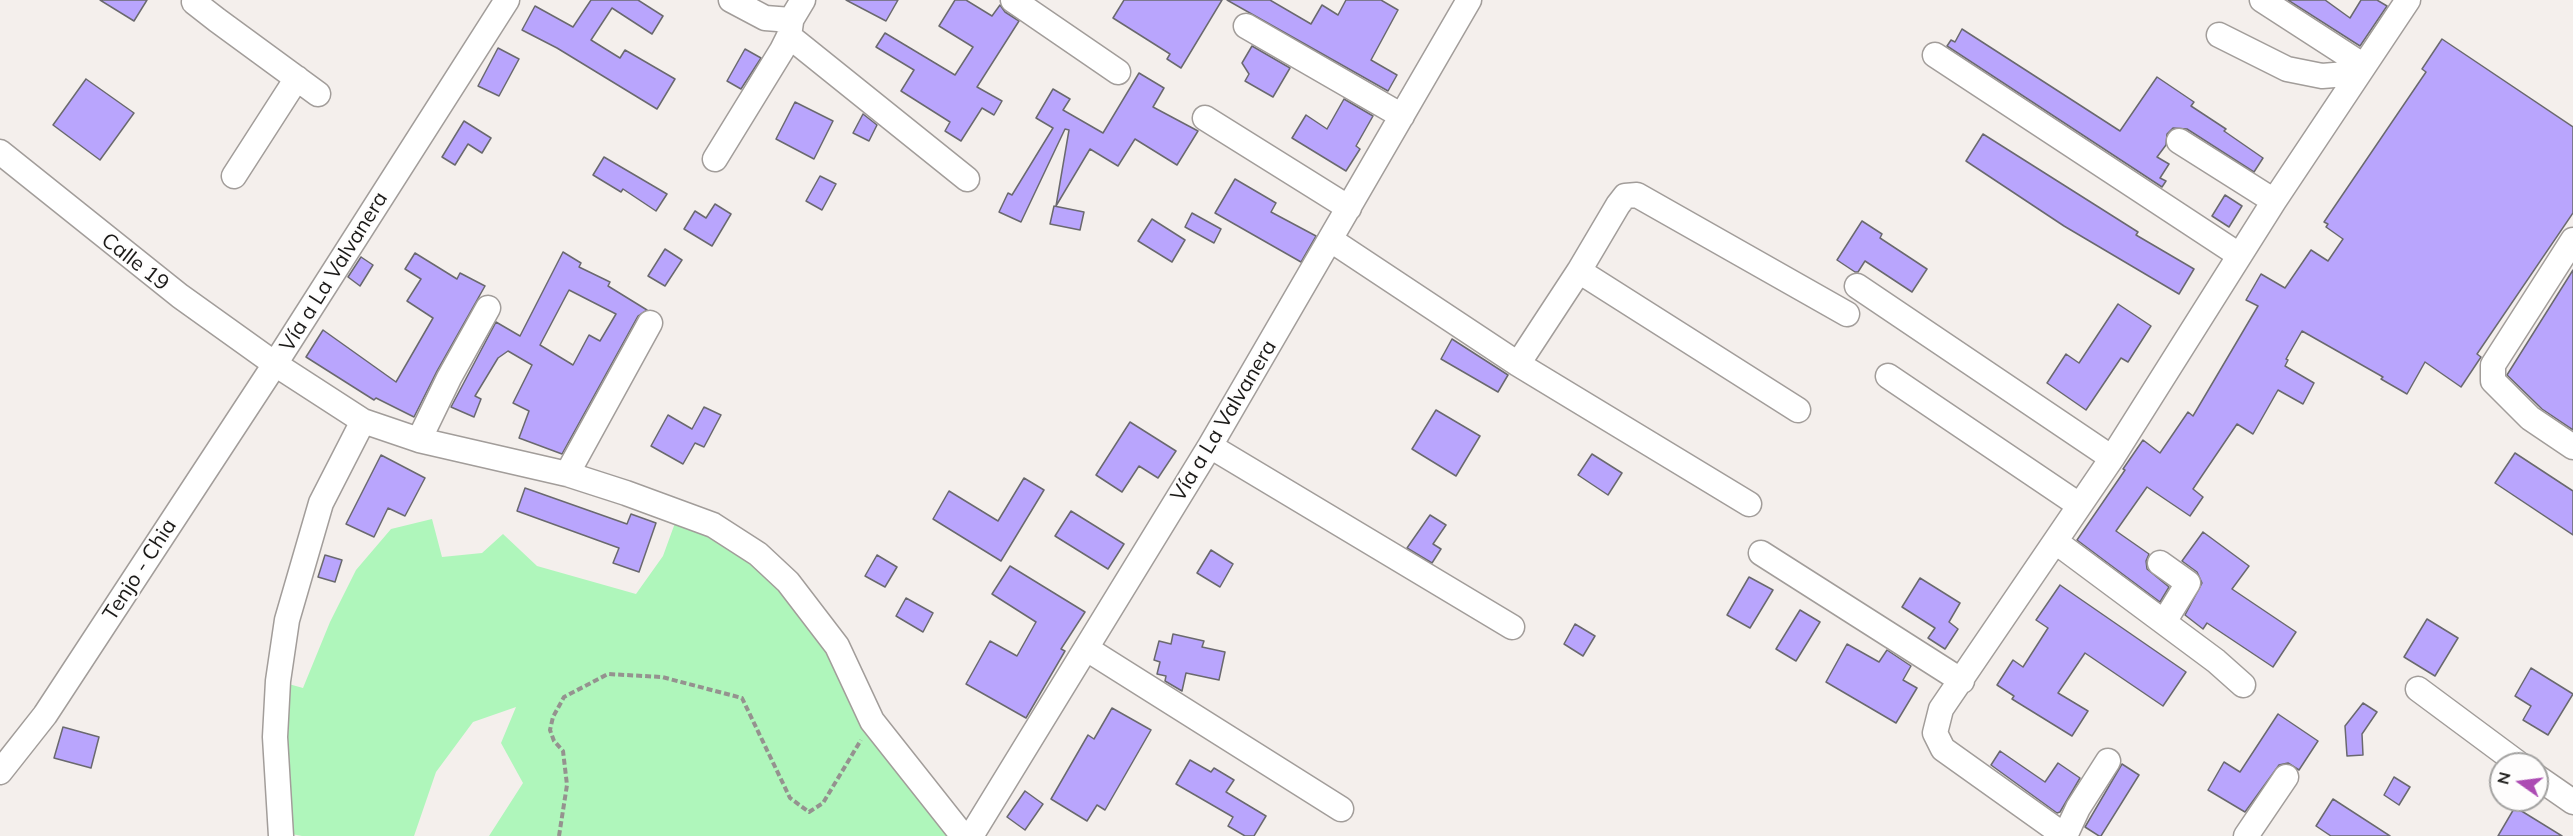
<!DOCTYPE html>
<meta charset="utf-8">
<style>
body{margin:0}
#map{position:relative;width:2573px;height:836px;overflow:hidden;background:#f4efec;font-family:Mulish,sans-serif}
canvas{display:block}
.north{position:absolute;left:2489px;top:752px;width:60px;height:60px;box-sizing:border-box;background:#fefdfd;border:2px solid #a3a2a1;border-radius:50%;rotate:284deg;font-size:16px;font-weight:700;line-height:24px;text-align:center;color:#1b1a18}
.north::after{content:'';display:block;margin:auto;width:21px;height:27px;background:#ac4bb3;clip-path:polygon(50% 0,100% 100%,50% 72%,0 100%)}
</style>
<div id="map">
<canvas width="2573" height="836"></canvas>
<div class="north">N</div>
</div>
<script>
const ctx = document.querySelector('canvas').getContext('2d');
ctx.lineJoin = 'round';
function fillPath(path, color) {
  ctx.fillStyle = color;
  ctx.fill(path, 'evenodd');
}
function shape(rows) {
  const path = new Path2D();
  for (const r of rows) {
    path.moveTo(r[0], r[1]);
    for (let i = 2; i < r.length; i += 2) path.lineTo(r[i], r[i + 1]);
  }
  return path;
}
function strokePath(path, color, width, dash) {
  ctx.strokeStyle = color;
  ctx.lineWidth = width;
  ctx.lineCap = dash ? 'butt' : 'round';
  ctx.setLineDash(dash || []);
  ctx.stroke(path);
}
function label(font, color, halo, rows, align = 'center') {
  ctx.font = font + ' Mulish,sans-serif';
  ctx.lineWidth = 4.5;
  ctx.setLineDash([]);
  ctx.textBaseline = 'middle';
  ctx.strokeStyle = halo;
  ctx.fillStyle = color;
  for (const [text, x, y, turn = 0] of rows) {
    ctx.save();
    ctx.translate(x, y);
    ctx.rotate((+turn || 0) * Math.PI / 180);
    ctx.textAlign = isNaN(turn) ? turn : align;
    if (halo) ctx.strokeText(text, 0, 0);
    ctx.fillText(text, 0, 0);
    ctx.restore();
  }
}
const green = shape([
 [679,512,758,554,963,836,489,836,523,783,501,743,516,707,473,722,436,772,414,836,302,836,281,832,278,681,303,688,330,622,356,570,391,529,432,519,442,557,482,553,503,534,537,566,636,594,663,556]
]);
const building = shape([
 [100,0,147,0,134,21,100,0],
 [591,0,638,0,663,16,652,34,612,8,591,40,620,58,625,50,675,79,657,109,557,48,522,30,535,6,573,27,591,0],
 [846,0,898,0,886,21,846,0],
 [955,0,966,0,992,16,1000,5,1005,12,1019,21,977,87,1002,101,994,115,982,108,961,141,945,131,950,122,901,91,914,70,876,47,885,33,955,75,973,47,939,26,955,0],
 [1124,0,1222,0,1181,68,1167,59,1170,54,1113,18,1124,0],
 [1227,0,1270,0,1311,24,1322,5,1338,15,1346,0,1381,0,1398,10,1371,60,1397,75,1388,91,1227,0],
 [2288,0,2325,0,2350,18,2361,0,2377,0,2387,6,2360,46,2288,0],
 [1962,29,2120,131,2157,77,2194,102,2191,106,2226,129,2224,131,2263,158,2254,172,2187,129,2173,128,2167,134,2166,145,2157,157,2169,164,2160,178,2166,181,2162,187,1947,46,1951,40,1955,42,1962,29],
 [2442,39,2573,127,2573,213,2477,354,2481,357,2461,387,2425,362,2407,394,2381,379,2383,377,2302,331,2286,359,2288,360,2285,366,2314,383,2303,404,2278,390,2253,434,2237,424,2193,489,2203,497,2190,516,2147,487,2116,531,2149,554,2146,561,2147,569,2169,587,2160,602,2077,540,2125,470,2123,469,2143,440,2160,453,2188,412,2193,416,2258,306,2246,300,2261,274,2285,288,2311,250,2328,261,2343,239,2326,227,2328,224,2324,222,2426,72,2422,69,2442,39],
 [1252,46,1290,68,1273,97,1245,81,1249,74,1242,63,1252,46],
 [498,48,519,59,499,96,478,86,498,48],
 [745,49,761,58,741,89,727,81,745,49],
 [1139,73,1164,88,1153,107,1198,131,1177,165,1135,139,1118,166,1090,149,1056,206,1069,130,1065,129,1021,222,999,212,1008,193,1012,195,1053,128,1036,118,1053,89,1070,99,1063,110,1103,133,1139,73],
 [86,79,134,113,100,160,53,125,86,79],
 [1344,99,1373,116,1356,146,1360,149,1346,171,1292,138,1306,115,1327,129,1344,99],
 [795,102,833,121,814,159,776,139,795,102],
 [863,114,877,125,869,141,853,133,863,114],
 [464,121,491,138,482,153,468,144,455,165,442,157,464,121],
 [1983,134,2138,232,2136,235,2194,269,2179,294,2064,226,1966,161,1983,134],
 [604,157,667,194,656,211,623,189,621,192,593,175,604,157],
 [820,176,836,184,822,210,806,201,820,176],
 [1235,179,1276,203,1271,212,1316,236,1301,262,1215,213,1235,179],
 [2225,195,2242,206,2229,227,2212,216,2225,195],
 [715,204,731,214,712,246,684,229,695,211,706,218,715,204],
 [1054,206,1084,212,1080,230,1050,224,1054,206],
 [1192,213,1221,229,1214,243,1185,227,1192,213],
 [1152,219,1185,240,1172,262,1138,241,1152,219],
 [1862,221,1882,234,1880,238,1927,269,1912,292,1865,261,1858,272,1855,272,1837,260,1862,221],
 [665,249,682,260,665,286,648,276,665,249],
 [563,252,581,263,579,267,610,282,608,286,647,310,638,316,562,454,519,438,529,411,513,403,532,365,508,351,498,358,475,396,481,399,474,417,451,407,496,322,520,336,563,252],
 [569,290,616,314,600,341,589,335,573,365,540,345,569,290],
 [415,253,457,279,460,273,485,286,437,371,414,417,376,398,374,400,306,357,323,330,396,382,433,318,407,301,421,279,405,269,415,253],
 [361,257,373,265,360,286,348,277,361,257],
 [2573,270,2573,430,2542,409,2507,375,2573,270],
 [2118,304,2151,326,2128,362,2121,358,2086,410,2047,383,2066,354,2079,363,2118,304],
 [1452,339,1508,375,1498,392,1441,359,1452,339],
 [704,407,721,415,704,447,695,443,683,464,651,446,668,415,692,429,704,407],
 [1436,410,1480,436,1456,476,1412,449,1436,410],
 [1130,422,1176,451,1158,478,1139,466,1122,492,1096,475,1130,422],
 [2515,453,2573,491,2573,535,2495,483,2515,453],
 [1592,454,1622,473,1608,495,1578,475,1592,454],
 [381,455,425,478,405,516,388,508,374,537,346,524,381,455],
 [1024,478,1044,490,1001,561,933,519,949,491,998,521,1024,478],
 [525,488,627,524,631,514,656,523,639,572,613,563,619,548,517,511,525,488],
 [1071,511,1124,544,1108,569,1055,536,1071,511],
 [1430,515,1446,525,1433,544,1441,549,1432,563,1407,548,1430,515],
 [2203,532,2249,566,2232,589,2296,632,2273,667,2207,623,2203,629,2185,615,2202,583,2197,572,2182,561,2203,532],
 [1211,550,1233,564,1220,587,1197,573,1211,550],
 [325,555,342,560,335,582,318,577,325,555],
 [877,555,897,567,885,587,865,576,877,555],
 [1010,566,1085,612,1061,649,1065,651,1026,718,966,684,990,641,1017,656,1036,622,992,594,1010,566],
 [1749,577,1773,590,1750,628,1727,615,1749,577],
 [1920,578,1960,603,1949,622,1958,629,1945,649,1928,638,1935,628,1902,607,1920,578],
 [2060,585,2186,672,2163,706,2085,653,2058,693,2088,711,2072,736,2012,699,2014,696,1997,685,2013,660,2023,667,2048,628,2036,620,2060,585],
 [906,598,933,613,923,632,896,616,906,598],
 [1800,610,1820,622,1796,661,1776,649,1800,610],
 [2427,619,2458,638,2435,676,2404,657,2427,619],
 [1575,624,1595,636,1583,656,1564,644,1575,624],
 [1173,634,1204,641,1202,647,1225,652,1219,680,1186,673,1182,691,1165,681,1166,676,1157,674,1160,662,1154,660,1159,641,1171,644,1173,634],
 [1847,644,1879,662,1887,650,1911,666,1903,680,1917,688,1896,723,1826,682,1847,644],
 [2531,668,2573,694,2548,735,2523,720,2531,706,2515,696,2531,668],
 [2363,703,2377,712,2362,734,2363,755,2347,756,2345,726,2363,703],
 [1112,708,1151,730,1105,810,1097,805,1087,821,1051,799,1088,735,1094,739,1112,708],
 [2278,714,2318,741,2299,770,2288,763,2279,765,2245,812,2208,790,2224,762,2240,772,2278,714],
 [63,727,99,737,91,768,54,758,63,727],
 [2000,751,2045,782,2058,763,2080,778,2060,812,2057,813,1991,765,2000,751],
 [1190,760,1211,772,1214,768,1234,780,1226,792,1266,816,1254,836,1245,836,1228,826,1233,817,1176,784,1190,760],
 [2122,764,2139,775,2101,836,2099,836,2085,827,2122,764],
 [2394,777,2410,787,2399,805,2384,795,2394,777],
 [1025,791,1043,804,1025,830,1007,817,1025,791],
 [2333,799,2390,836,2331,836,2316,826,2333,799],
 [2515,807,2562,836,2498,836,2515,807]
]);
const path = shape([
 [559,836,567,785,563,751,554,741,550,730,553,717,564,697,608,674,662,677,742,698,790,798,809,812,823,803,861,740]
]);
const minor = shape([
 [195,0,194,2,217,20,318,94],
 [731,0,765,18,791,20,803,0],
 [1013,0,1118,72],
 [2262,0,2364,66],
 [1246,26,1402,116],
 [2219,35,2287,69,2322,76,2359,73],
 [789,36,967,179],
 [1935,55,2239,255],
 [1205,118,1349,208],
 [2179,141,2274,201],
 [0,152,180,296,275,364,363,421,419,440,567,474,626,493,713,525,758,554,788,582,837,646,872,721,963,836],
 [715,159,782,50,789,36,791,22],
 [234,176,297,78],
 [1331,240,1518,364,1749,504],
 [2573,240,2493,365,2493,381,2530,418,2573,447],
 [1579,271,1798,410],
 [1857,286,2112,458],
 [1518,364,1579,271,1618,205,1625,196,1637,195,1847,314],
 [1888,376,2079,505],
 [419,440,449,378,488,308],
 [1210,446,1512,627],
 [567,474,650,323],
 [2056,542,2216,661,2243,685],
 [1761,553,1962,681],
 [2160,563,2188,583,2164,622],
 [1087,649,1341,809],
 [2418,689,2519,764],
 [0,772,45,715,275,364,507,0],
 [2537,777,2573,802],
 [281,836,275,737,278,681,287,620,321,503,363,421],
 [971,836,1210,446,1469,0],
 [2065,836,1943,749,1935,733,1941,709,2112,458,2274,201,2408,0],
 [2065,836,2078,808,2108,761],
 [2246,836,2286,777]
]);
const streetNames = [
 ["Calle 19",135,262,38],
 ["Vía a La Valvanera",334,272,-58],
 ["Vía a La Valvanera",1224,421,-59],
 ["Tenjo - Chia",140,570,-57]
];
fillPath(green, '#aff6bb');
fillPath(building, '#b9a5fd');
strokePath(building, '#6a696e', 1.5);
strokePath(minor, '#a29d9a', 27);
strokePath(path, '#95928f', 4, [6, 3]);
strokePath(minor, '#fff', 24);
label('21px', '#1b1a18', '#fefdfd', streetNames);
</script>
